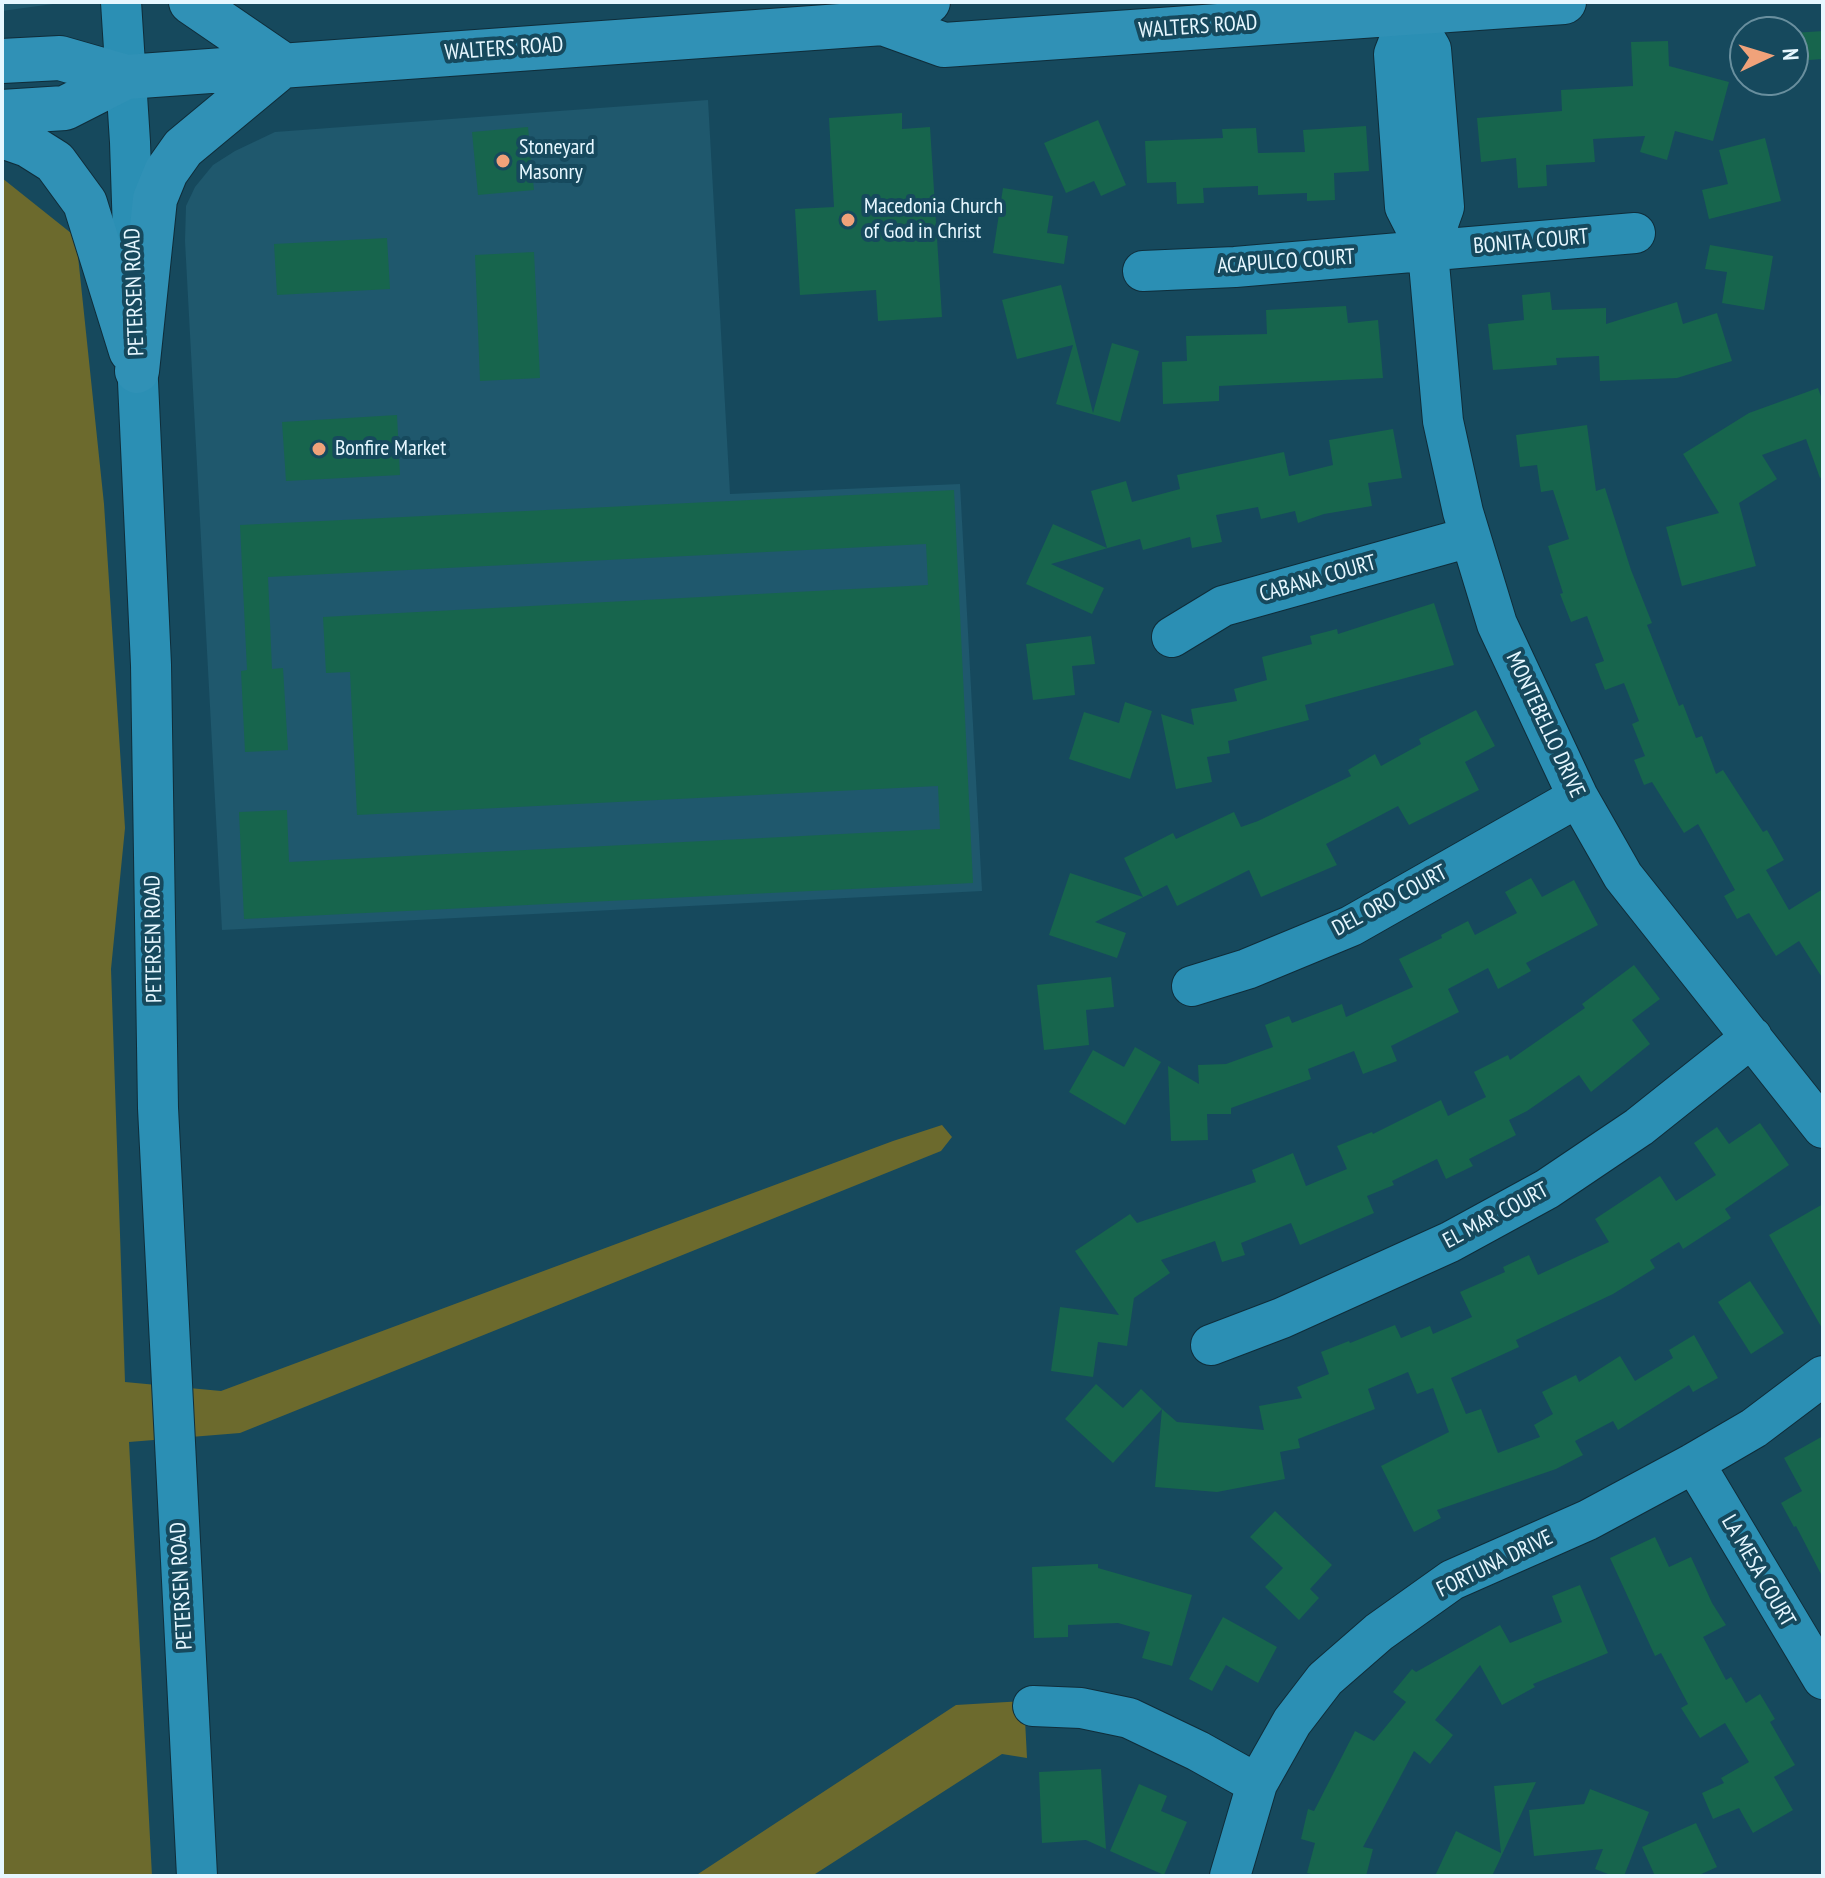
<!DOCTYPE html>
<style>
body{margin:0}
#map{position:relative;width:1825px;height:1878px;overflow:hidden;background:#16495d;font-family:"PT Sans Narrow",sans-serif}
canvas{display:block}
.frame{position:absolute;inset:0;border:4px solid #e6f7ff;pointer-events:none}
.north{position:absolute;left:1729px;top:16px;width:80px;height:80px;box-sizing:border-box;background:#16495d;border:2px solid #698f9e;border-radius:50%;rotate:86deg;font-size:22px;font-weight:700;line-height:32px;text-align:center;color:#e6f7ff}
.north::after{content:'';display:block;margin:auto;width:28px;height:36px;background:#f0a27a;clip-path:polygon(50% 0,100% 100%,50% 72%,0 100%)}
</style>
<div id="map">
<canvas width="1825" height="1878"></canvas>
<div class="frame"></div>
<div class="north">N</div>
</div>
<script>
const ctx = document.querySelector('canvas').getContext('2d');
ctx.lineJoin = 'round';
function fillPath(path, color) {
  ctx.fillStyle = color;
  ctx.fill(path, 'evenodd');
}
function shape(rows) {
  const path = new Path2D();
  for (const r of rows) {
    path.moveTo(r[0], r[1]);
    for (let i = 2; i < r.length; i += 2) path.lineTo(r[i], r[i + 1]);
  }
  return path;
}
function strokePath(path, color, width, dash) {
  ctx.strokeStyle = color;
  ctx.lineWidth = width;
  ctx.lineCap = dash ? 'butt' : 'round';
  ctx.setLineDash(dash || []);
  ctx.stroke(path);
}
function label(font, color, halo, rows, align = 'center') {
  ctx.font = font + ' "PT Sans Narrow",sans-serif';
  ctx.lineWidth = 8;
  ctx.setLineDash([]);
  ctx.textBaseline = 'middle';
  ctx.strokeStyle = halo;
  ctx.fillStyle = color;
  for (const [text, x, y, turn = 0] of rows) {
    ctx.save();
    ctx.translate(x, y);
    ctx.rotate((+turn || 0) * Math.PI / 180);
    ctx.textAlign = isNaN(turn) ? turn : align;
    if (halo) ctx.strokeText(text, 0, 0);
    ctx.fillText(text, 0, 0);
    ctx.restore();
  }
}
const built = shape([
 [2,2,53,2,53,4,2,11],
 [708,100,730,494,960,484,982,891,222,930,185,241,186,206,195,187,213,165,235,151,275,132]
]);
const green = shape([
 [2,178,76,237,104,504,125,828,111,969,125,1382,221,1391,893,1141,942,1125,952,1137,941,1151,240,1433,129,1442,152,1876,2,1876],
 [1024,1701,1027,1758,1002,1754,812,1876,695,1876,956,1705]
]);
const building = shape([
 [1823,31,1823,59,1796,61,1794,33],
 [1668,41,1669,66,1729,82,1713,141,1675,131,1667,160,1640,152,1645,136,1593,139,1595,162,1546,165,1547,186,1518,188,1516,158,1481,162,1477,118,1562,111,1561,90,1633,86,1631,42],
 [902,113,902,129,930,127,942,317,878,321,876,290,800,295,795,209,834,207,829,118],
 [1098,120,1126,185,1101,196,1094,181,1066,193,1044,143],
 [1366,126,1369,171,1334,173,1335,200,1307,201,1307,193,1258,195,1258,186,1203,188,1204,203,1177,204,1176,182,1147,183,1145,141,1223,138,1222,129,1256,128,1258,153,1305,152,1303,130],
 [528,127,534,190,478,195,472,132],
 [1765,138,1781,201,1709,219,1702,190,1728,184,1719,150],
 [1003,188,1053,196,1047,233,1068,236,1064,264,993,253],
 [387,238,390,289,277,295,274,244],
 [1710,245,1773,256,1764,310,1722,303,1727,272,1705,269],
 [534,252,540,378,480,381,475,255],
 [1061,285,1093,413,1112,343,1139,351,1120,422,1056,404,1073,345,1017,359,1002,300],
 [1550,292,1552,310,1606,308,1606,324,1677,302,1683,324,1717,313,1732,361,1677,378,1600,381,1599,356,1556,358,1557,365,1493,370,1488,324,1524,320,1522,295],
 [1346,306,1348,323,1378,320,1383,378,1219,386,1219,401,1163,404,1162,362,1187,361,1186,336,1267,334,1266,310],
 [1818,388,1823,402,1823,477,1820,478,1806,439,1762,455,1777,479,1739,503,1756,566,1682,586,1666,527,1719,513,1683,454,1749,413],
 [397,415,400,475,286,481,282,422],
 [1587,425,1596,491,1605,488,1631,570,1652,623,1647,625,1679,706,1683,704,1696,738,1702,736,1716,774,1723,770,1763,832,1767,830,1784,860,1766,870,1789,910,1823,889,1823,979,1799,941,1776,956,1749,913,1737,919,1724,896,1735,890,1698,824,1684,833,1652,782,1644,785,1634,760,1645,756,1632,724,1639,721,1624,683,1605,690,1595,664,1604,661,1587,616,1571,622,1560,594,1563,593,1548,546,1569,539,1553,490,1541,492,1537,465,1520,467,1516,435],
 [1393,429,1402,478,1368,483,1372,506,1324,514,1298,523,1295,511,1261,519,1258,507,1216,515,1222,542,1192,548,1190,537,1143,550,1140,539,1051,564,1104,588,1092,614,1026,584,1053,524,1107,548,1091,491,1126,481,1132,502,1180,489,1177,475,1284,452,1289,476,1333,465,1329,440],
 [954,490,973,883,244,919,239,812,287,810,289,862,940,829,938,786,357,815,350,672,326,673,323,617,928,585,926,544,268,577,272,669,283,668,288,750,245,752,241,671,247,670,240,525],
 [1434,603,1454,665,1305,705,1309,720,1228,741,1230,753,1207,757,1212,782,1176,789,1161,714,1194,725,1191,709,1237,701,1234,689,1267,680,1262,657,1312,644,1310,636,1337,629,1338,634],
 [1091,636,1095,664,1072,666,1075,695,1033,700,1026,644],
 [1125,702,1152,711,1130,779,1069,759,1084,712,1119,723],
 [1476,710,1495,746,1465,762,1479,790,1409,825,1398,806,1326,844,1337,865,1261,897,1249,870,1177,906,1167,885,1095,922,1126,933,1117,958,1049,935,1070,873,1143,897,1124,858,1173,833,1176,839,1234,812,1241,827,1258,821,1351,776,1348,770,1375,754,1381,766,1421,744,1419,739],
 [1531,878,1542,897,1574,880,1598,925,1526,963,1531,971,1498,989,1488,968,1448,989,1459,1012,1391,1046,1397,1061,1363,1074,1354,1051,1308,1069,1311,1079,1231,1108,1231,1114,1207,1114,1208,1140,1171,1141,1168,1066,1199,1084,1198,1065,1226,1064,1273,1047,1265,1025,1289,1016,1292,1023,1342,1004,1346,1017,1413,987,1399,959,1442,938,1441,935,1468,921,1475,935,1517,913,1505,892],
 [1634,965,1660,999,1632,1020,1650,1044,1591,1092,1579,1075,1527,1111,1509,1120,1516,1135,1469,1159,1473,1166,1446,1179,1437,1159,1392,1181,1394,1185,1367,1196,1374,1213,1300,1245,1291,1223,1241,1243,1245,1255,1222,1262,1215,1241,1161,1260,1170,1273,1134,1298,1127,1346,1098,1342,1093,1377,1051,1371,1060,1307,1119,1315,1075,1251,1130,1214,1137,1223,1256,1182,1252,1170,1293,1153,1306,1186,1347,1169,1337,1146,1372,1132,1373,1134,1441,1100,1448,1116,1486,1097,1474,1072,1508,1055,1510,1060,1585,1008,1582,1004],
 [1111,977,1114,1007,1086,1010,1089,1045,1044,1050,1037,985],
 [1135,1047,1161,1062,1125,1125,1069,1092,1093,1050,1124,1067],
 [1760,1123,1789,1165,1725,1209,1731,1218,1683,1249,1679,1242,1650,1260,1655,1268,1613,1294,1516,1340,1519,1347,1451,1378,1466,1414,1481,1409,1498,1453,1540,1437,1534,1425,1553,1414,1542,1392,1576,1375,1579,1382,1620,1356,1635,1381,1673,1358,1669,1350,1694,1335,1718,1378,1693,1392,1689,1385,1618,1430,1613,1421,1575,1441,1583,1455,1556,1469,1437,1510,1441,1518,1414,1532,1381,1466,1449,1432,1433,1388,1417,1394,1408,1372,1368,1389,1375,1409,1298,1439,1300,1448,1280,1452,1285,1479,1217,1492,1155,1487,1162,1409,1177,1422,1264,1430,1259,1406,1302,1398,1297,1387,1329,1374,1321,1352,1349,1341,1350,1343,1395,1325,1401,1338,1430,1326,1433,1334,1472,1317,1460,1292,1505,1272,1503,1267,1529,1255,1538,1275,1609,1242,1595,1219,1660,1176,1676,1201,1716,1175,1694,1143,1717,1127,1729,1144],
 [1823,1204,1823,1330,1769,1235],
 [1750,1281,1784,1333,1751,1354,1718,1302],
 [1096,1384,1123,1408,1141,1389,1162,1409,1113,1463,1065,1419],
 [1823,1436,1823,1578,1796,1526,1794,1527,1781,1503,1802,1491,1784,1458],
 [1275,1511,1332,1565,1310,1589,1319,1598,1299,1620,1265,1587,1283,1568,1250,1537],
 [1655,1537,1669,1567,1691,1557,1712,1603,1726,1625,1703,1637,1726,1680,1731,1677,1746,1703,1760,1694,1775,1719,1770,1722,1795,1765,1774,1777,1793,1810,1753,1833,1739,1808,1713,1819,1702,1793,1724,1783,1721,1778,1749,1762,1725,1723,1700,1738,1681,1708,1688,1704,1661,1653,1655,1656,1610,1558],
 [1098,1564,1098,1568,1192,1595,1172,1666,1142,1658,1150,1632,1118,1623,1068,1625,1068,1637,1034,1638,1032,1567],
 [1580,1585,1608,1653,1533,1684,1535,1687,1502,1705,1480,1665,1435,1720,1453,1735,1430,1764,1414,1751,1363,1847,1373,1849,1366,1876,1320,1876,1307,1873,1315,1843,1301,1839,1308,1809,1314,1811,1355,1731,1374,1741,1406,1702,1393,1692,1412,1669,1416,1672,1500,1625,1510,1643,1562,1622,1552,1596],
 [1223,1617,1277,1647,1258,1683,1226,1665,1212,1691,1189,1679],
 [1101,1769,1106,1849,1086,1840,1042,1843,1039,1772],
 [1536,1782,1492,1876,1435,1876,1456,1831,1501,1853,1494,1786],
 [1139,1784,1167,1796,1161,1811,1187,1822,1164,1875,1110,1851],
 [1590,1789,1649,1812,1624,1876,1613,1876,1595,1869,1603,1849,1534,1856,1529,1810,1584,1804],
 [1696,1823,1717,1867,1697,1876,1655,1876,1642,1847]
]);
const minor = shape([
 [121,2,130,142,134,262],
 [1410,2,1410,13,1394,54,1405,207,1428,252,1443,421,1463,512,1497,624,1578,797,1623,876,1823,1128],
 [1410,13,1431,49,1444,207,1428,252],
 [1143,271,1235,267,1635,233],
 [136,338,151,665,158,1108,197,1876],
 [1172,637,1223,606,1470,537],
 [1192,986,1247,969,1351,926,1578,797],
 [1211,1345,1282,1318,1450,1242,1547,1189,1639,1127,1752,1037],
 [1694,1463,1823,1679],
 [1033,1706,1081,1708,1129,1718,1198,1751,1257,1784],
 [1230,1876,1257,1784,1292,1722,1325,1679,1379,1632,1452,1580,1588,1520,1694,1463,1754,1428,1823,1376]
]);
const major = shape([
 [191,2,283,65],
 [883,23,944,45,1564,2],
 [2,61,60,58,126,77,883,23,928,2],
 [2,112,65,108,126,77],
 [2,136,28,145,55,162,85,203,131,351],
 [137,371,155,199,166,172,183,148,283,65]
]);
const markers = [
 [503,161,8,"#f0a27a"],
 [848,220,8,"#f0a27a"],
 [319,449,8,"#f0a27a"]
];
const streetNames = [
 ["WALTERS ROAD",1198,27,-4],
 ["WALTERS ROAD",504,49,-4],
 ["BONITA COURT",1531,242,-5],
 ["ACAPULCO COURT",1286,262,-4],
 ["PETERSEN ROAD",135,292,-92],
 ["CABANA COURT",1318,579,-16],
 ["MONTEBELLO DRIVE",1545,725,65],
 ["DEL ORO COURT",1390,901,-28],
 ["PETERSEN ROAD",154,939,-91],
 ["EL MAR COURT",1496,1216,-28],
 ["FORTUNA DRIVE",1495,1564,-26],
 ["LA MESA COURT",1758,1571,60],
 ["PETERSEN ROAD",182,1586,-93]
];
const poiNames = [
 ["Stoneyard",519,148],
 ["Masonry",519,173],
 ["Macedonia Church",864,207],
 ["of God in Christ",864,232],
 ["Bonfire Market",335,449]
];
fillPath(built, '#1f586d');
fillPath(green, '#6c6a2d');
fillPath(building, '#17654d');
strokePath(minor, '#0f2d3a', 42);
strokePath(major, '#0f2d3a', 46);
strokePath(minor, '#2b8fb4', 40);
strokePath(major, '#3091b6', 44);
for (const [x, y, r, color] of markers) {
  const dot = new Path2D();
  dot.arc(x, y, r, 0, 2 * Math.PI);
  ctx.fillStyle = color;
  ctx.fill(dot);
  strokePath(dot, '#16495d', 3);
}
label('22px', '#e6f7ff', '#16495d', streetNames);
label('22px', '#e6f7ff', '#16495d', poiNames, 'left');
</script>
